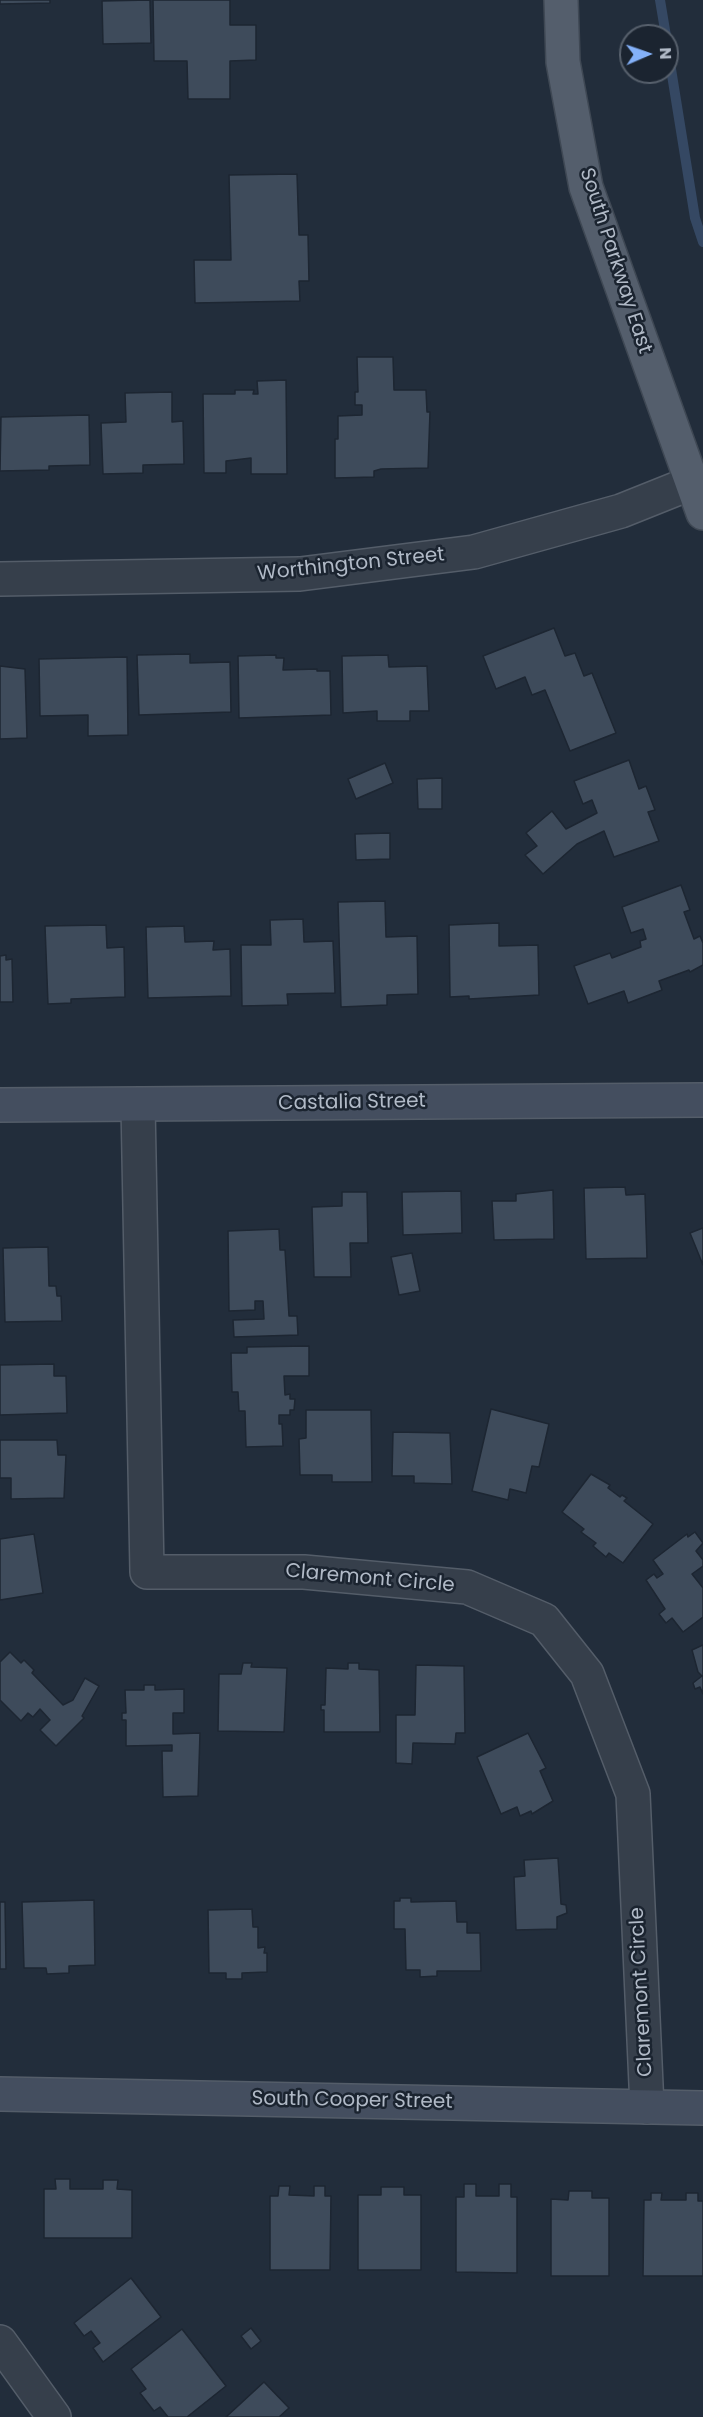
<!DOCTYPE html>
<style>
body{margin:0}
#map{position:relative;width:703px;height:2417px;overflow:hidden;background:#222d3b;font-family:Poppins,sans-serif}
canvas{display:block}
.north{position:absolute;left:619px;top:24px;width:60px;height:60px;box-sizing:border-box;background:#1b2430;border:2px solid #57606c;border-radius:50%;rotate:88deg;font-size:16px;font-weight:700;line-height:24px;text-align:center;color:#b1bac7}
.north::after{content:'';display:block;margin:auto;width:21px;height:27px;background:#84b1f9;clip-path:polygon(50% 0,100% 100%,50% 72%,0 100%)}
</style>
<div id="map">
<canvas width="703" height="2417"></canvas>
<div class="north">N</div>
</div>
<script>
const ctx = document.querySelector('canvas').getContext('2d');
ctx.lineJoin = 'round';
function shape(rows) {
  const path = new Path2D();
  for (const r of rows) {
    path.moveTo(r[0], r[1]);
    for (let i = 2; i < r.length; i += 2) path.lineTo(r[i], r[i + 1]);
  }
  return path;
}
function strokePath(path, color, width, dash) {
  ctx.strokeStyle = color;
  ctx.lineWidth = width;
  ctx.lineCap = dash ? 'butt' : 'round';
  ctx.setLineDash(dash || []);
  ctx.stroke(path);
}
function fillPath(path, color) {
  ctx.fillStyle = color;
  ctx.fill(path, 'evenodd');
}
function label(font, color, halo, rows, align = 'center') {
  ctx.font = font + ' Poppins,sans-serif';
  ctx.lineWidth = 5;
  ctx.setLineDash([]);
  ctx.textBaseline = 'middle';
  ctx.strokeStyle = halo;
  ctx.fillStyle = color;
  for (const [text, x, y, turn = 0] of rows) {
    ctx.save();
    ctx.translate(x, y);
    ctx.rotate((+turn || 0) * Math.PI / 180);
    ctx.textAlign = isNaN(turn) ? turn : align;
    if (halo) ctx.strokeText(text, 0, 0);
    ctx.fillText(text, 0, 0);
    ctx.restore();
  }
}
const stream = shape([
 [660,0,666,36],
 [667,44,695,218,703,242]
]);
const building = shape([
 [0,0,50,0,50,3,0,4,0,0],
 [150,0,151,43,103,44,102,1,150,0],
 [153,0,230,0,230,25,256,25,256,60,230,61,230,99,188,99,187,61,154,61,153,0],
 [297,174,299,235,308,235,309,281,299,281,300,301,195,303,194,260,231,260,229,175,297,174],
 [357,357,393,357,394,390,426,390,427,412,430,412,428,468,381,469,374,471,374,477,335,478,335,439,338,439,338,416,362,415,362,405,355,405,355,392,358,392,357,357],
 [286,380,287,474,251,474,251,458,226,461,226,473,204,473,203,394,235,394,235,390,254,390,253,394,258,394,257,381,286,380],
 [172,392,172,422,183,421,184,464,143,465,143,473,103,474,101,423,126,422,125,393,172,392],
 [89,415,90,465,49,466,49,470,0,471,1,417,89,415],
 [554,628,565,656,575,653,584,676,592,673,616,733,570,751,545,690,532,695,525,677,496,689,483,656,554,628],
 [190,654,190,663,230,662,231,712,139,715,137,655,190,654],
 [276,655,276,658,284,658,283,670,317,669,317,671,330,671,331,715,239,718,238,656,276,655],
 [388,655,389,667,427,666,429,711,410,711,410,721,377,721,377,711,343,713,342,656,388,655],
 [127,657,128,735,88,736,88,715,40,716,39,659,127,657],
 [0,666,25,669,27,738,0,739,0,666],
 [629,760,639,789,646,786,655,810,648,812,659,841,614,857,604,831,577,844,543,874,525,855,537,846,526,833,552,811,566,829,597,813,592,800,583,804,574,781,629,760],
 [385,763,393,783,356,799,348,779,385,763],
 [442,778,442,809,418,809,417,779,442,778],
 [390,833,390,859,356,860,355,834,390,833],
 [681,885,690,910,684,912,694,939,700,936,703,943,703,965,690,972,689,970,659,981,662,990,628,1003,624,991,588,1004,574,966,610,953,612,958,641,947,640,941,646,939,643,929,631,933,622,907,681,885],
 [385,901,386,937,417,936,418,994,387,995,387,1005,341,1007,338,902,385,901],
 [303,919,304,942,333,941,335,993,287,994,288,1005,242,1006,241,945,271,945,270,920,303,919],
 [499,923,499,946,538,945,539,995,469,999,469,996,450,997,449,925,499,923],
 [106,925,107,948,124,947,125,997,71,999,71,1003,48,1004,45,926,106,925],
 [184,926,185,942,214,941,213,950,230,949,231,996,148,998,146,927,184,926],
 [6,955,6,960,12,959,13,1002,0,1002,0,956,6,955],
 [625,1187,626,1195,645,1194,647,1258,586,1259,584,1188,625,1187],
 [553,1190,554,1239,494,1240,492,1201,516,1201,516,1194,553,1190],
 [461,1191,462,1233,403,1235,402,1192,461,1191],
 [342,1192,367,1192,368,1243,350,1243,351,1277,314,1277,312,1207,342,1206,342,1192],
 [703,1228,703,1265,690,1233,703,1228],
 [279,1229,280,1250,285,1250,289,1316,297,1316,298,1335,234,1337,233,1320,264,1319,263,1301,255,1301,255,1310,229,1311,228,1231,279,1229],
 [48,1247,49,1286,56,1286,57,1296,61,1296,62,1321,5,1322,3,1248,48,1247],
 [412,1253,420,1291,399,1295,391,1257,412,1253],
 [309,1346,309,1376,284,1376,285,1395,290,1394,290,1399,295,1399,294,1410,290,1410,290,1415,279,1415,279,1424,282,1424,283,1446,246,1447,245,1411,239,1411,238,1392,232,1392,231,1353,247,1353,247,1347,309,1346],
 [54,1364,54,1376,66,1376,67,1413,0,1415,0,1365,54,1364],
 [491,1409,549,1424,539,1467,532,1466,526,1493,510,1489,508,1500,472,1491,491,1409],
 [306,1410,371,1410,372,1482,332,1482,332,1475,300,1475,299,1439,306,1438,306,1410],
 [393,1432,450,1433,452,1484,414,1483,414,1476,392,1476,393,1432],
 [0,1440,57,1440,58,1455,66,1455,64,1498,11,1499,11,1478,0,1478,0,1440],
 [591,1474,610,1485,608,1488,620,1497,622,1495,627,1498,624,1501,653,1524,623,1563,609,1553,606,1557,593,1546,596,1543,581,1532,584,1529,562,1512,591,1474],
 [695,1532,703,1543,696,1551,703,1560,703,1566,692,1574,703,1588,703,1617,683,1632,672,1618,666,1623,659,1614,665,1609,646,1580,654,1574,657,1578,663,1574,653,1560,687,1534,688,1537,695,1532],
 [34,1534,43,1593,0,1600,0,1539,34,1534],
 [703,1645,703,1694,700,1687,695,1689,693,1683,702,1676,698,1672,692,1650,703,1645],
 [10,1652,21,1663,24,1660,34,1670,32,1673,63,1705,73,1700,85,1678,99,1686,82,1716,84,1718,56,1746,40,1730,50,1720,40,1709,33,1717,28,1713,21,1721,0,1700,0,1662,10,1652],
 [243,1663,252,1663,251,1667,287,1668,284,1732,218,1731,219,1674,241,1674,243,1663],
 [348,1663,359,1663,359,1669,379,1670,380,1732,324,1732,324,1710,321,1710,321,1705,325,1705,326,1668,348,1669,348,1663],
 [416,1665,464,1666,465,1733,456,1733,455,1744,413,1743,412,1764,396,1763,396,1715,415,1715,416,1665],
 [144,1685,155,1685,155,1690,184,1689,184,1713,173,1713,173,1734,200,1733,198,1796,163,1797,162,1751,172,1751,172,1745,126,1746,126,1720,122,1720,122,1713,126,1713,125,1690,144,1690,144,1685],
 [528,1733,546,1768,540,1771,553,1801,532,1814,531,1811,520,1816,517,1807,501,1814,477,1757,528,1733],
 [558,1858,561,1904,566,1905,567,1913,557,1917,557,1929,516,1930,514,1877,525,1876,524,1860,558,1858],
 [400,1898,411,1898,411,1902,456,1901,457,1922,467,1922,467,1933,480,1933,481,1971,437,1971,437,1976,420,1977,420,1970,406,1970,405,1929,394,1929,394,1901,400,1901,400,1898],
 [94,1900,95,1965,69,1966,69,1973,47,1974,46,1968,24,1968,22,1902,94,1900],
 [0,1902,5,1902,6,1969,0,1969,0,1902],
 [252,1909,253,1927,258,1927,258,1948,265,1947,264,1953,267,1953,267,1972,242,1973,242,1979,226,1979,226,1973,209,1973,208,1910,252,1909],
 [55,2179,70,2179,70,2189,103,2189,103,2180,118,2180,117,2189,132,2190,132,2238,44,2238,44,2189,56,2189,55,2179],
 [464,2184,476,2184,476,2196,499,2196,499,2184,511,2184,511,2197,517,2197,517,2273,456,2272,456,2197,464,2197,464,2184],
 [279,2186,290,2186,289,2195,314,2196,314,2186,325,2186,325,2196,331,2196,330,2270,270,2270,270,2196,278,2196,279,2186],
 [381,2187,404,2187,404,2195,421,2195,421,2270,358,2270,358,2195,381,2195,381,2187],
 [569,2191,592,2191,592,2198,609,2198,609,2276,551,2276,551,2199,568,2200,569,2191],
 [651,2193,662,2193,661,2200,686,2200,686,2193,698,2193,698,2201,703,2201,703,2276,643,2276,644,2200,651,2200,651,2193],
 [131,2278,161,2317,103,2362,93,2348,100,2343,91,2331,84,2336,74,2323,131,2278],
 [251,2328,261,2341,251,2349,241,2336,251,2328],
 [182,2329,226,2386,187,2417,168,2417,160,2407,154,2411,140,2393,146,2389,131,2369,182,2329],
 [264,2382,289,2408,279,2417,226,2417,264,2382]
]);
const street = shape([
 [0,579,300,574,474,552,621,511,691,483],
 [138,1105,147,1572,304,1572,467,1587,544,1620,587,1674,633,1794,647,2107],
 [0,2342,54,2417]
]);
const secondary = shape([
 [0,1105,703,1100],
 [0,2094,703,2108]
]);
const primary = shape([
 [561,0,563,62,586,187,703,513]
]);
const streetNames = [
 ["South Parkway East",615,261,72],
 ["Worthington Street",351,565,-6],
 ["Castalia Street",352,1103,-1],
 ["Claremont Circle",370,1579,5],
 ["Claremont Circle",642,1992,-93],
 ["South Cooper Street",352,2101,1]
];
strokePath(stream, '#354863', 10);
fillPath(building, '#3e4b5b');
strokePath(building, '#1d2632', 1.5);
strokePath(street, '#545d69', 36);
strokePath(secondary, '#545d69', 36);
strokePath(primary, '#3f4854', 36);
strokePath(street, '#363f4b', 33);
strokePath(secondary, '#444e5f', 33);
strokePath(primary, '#545e6c', 33);
label('20px', '#b1bac7', '#1b2430', streetNames);
</script>
